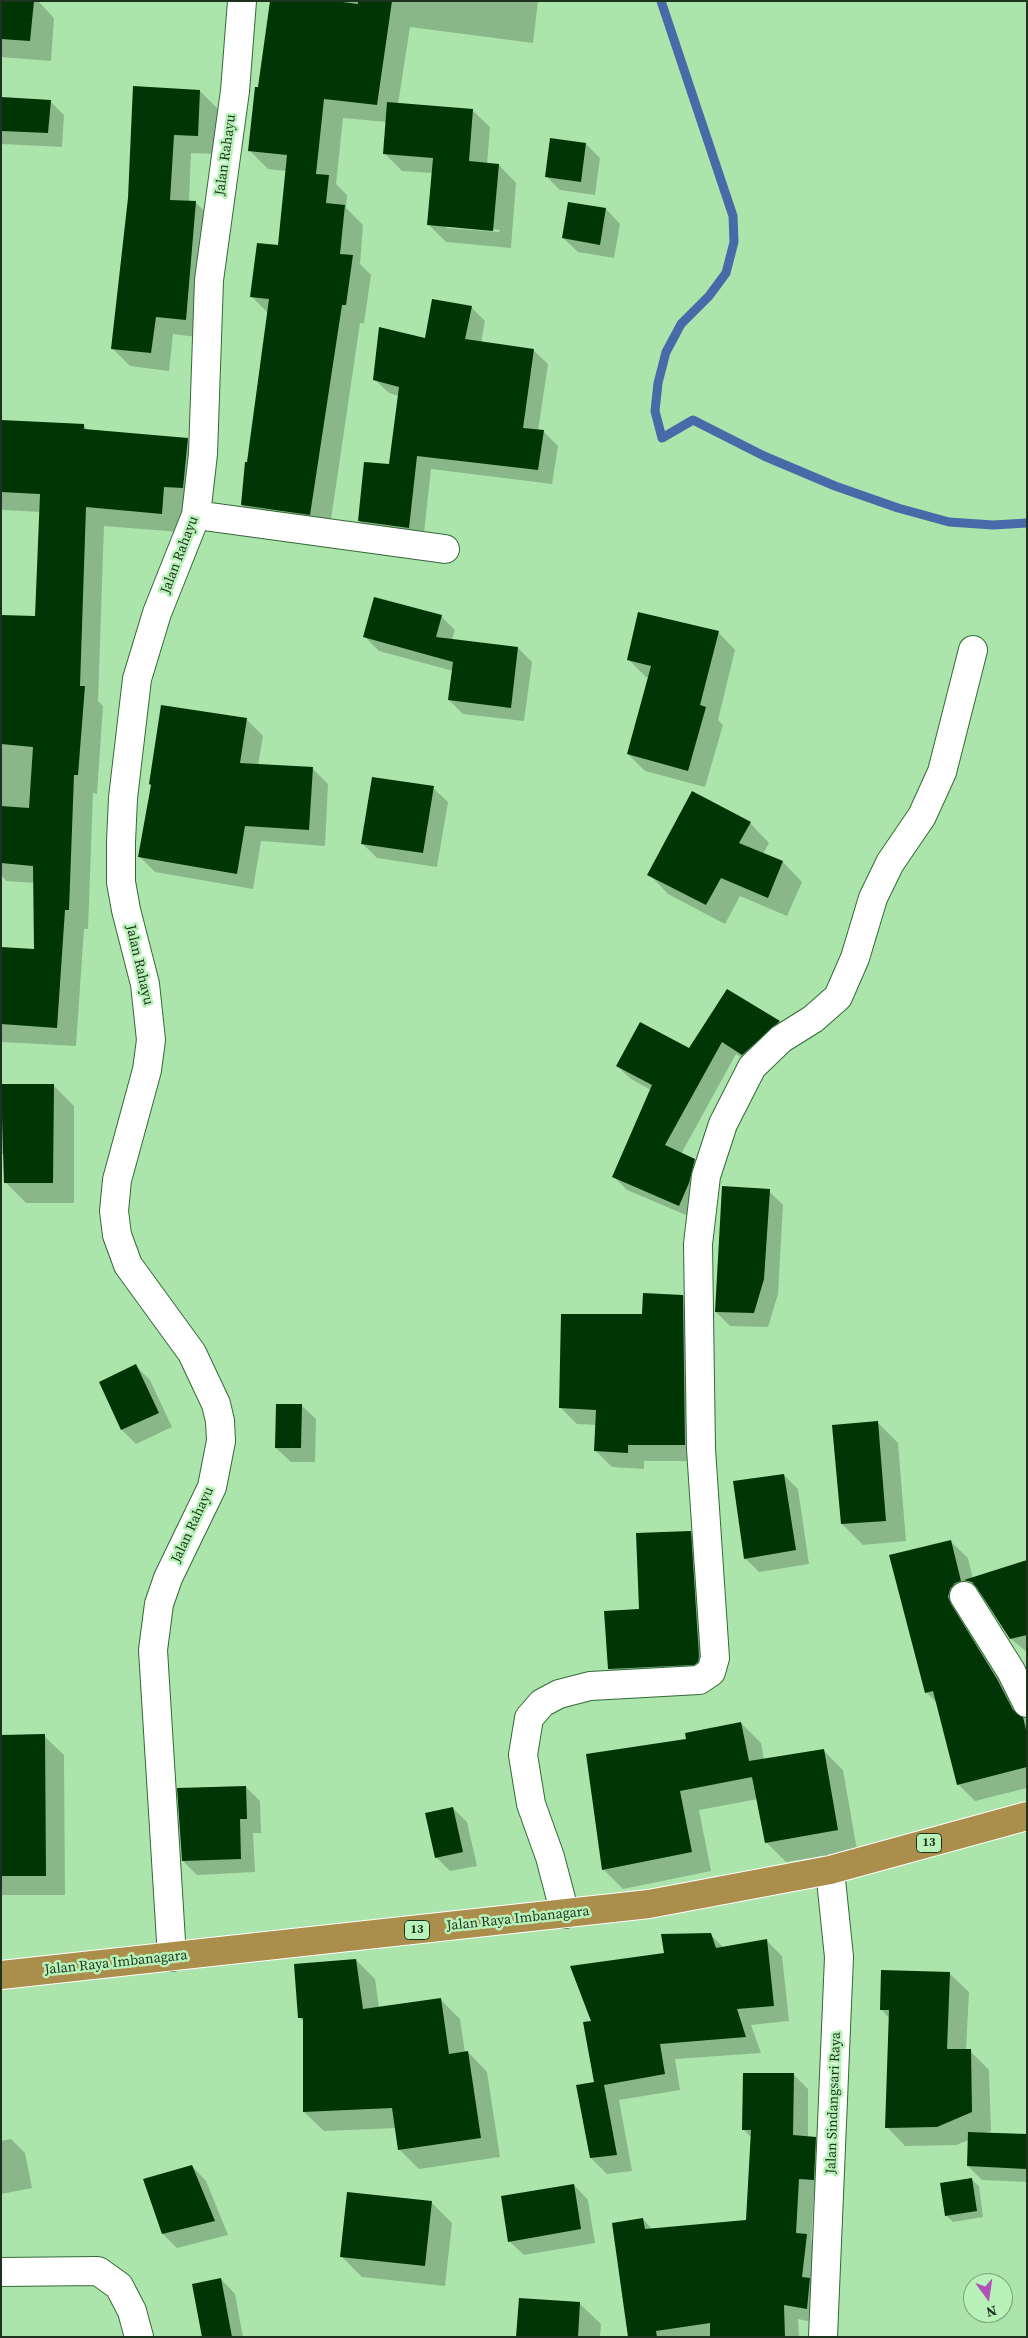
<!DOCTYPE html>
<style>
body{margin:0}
#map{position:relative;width:1028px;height:2338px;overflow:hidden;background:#ace5ac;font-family:"Source Serif 4",serif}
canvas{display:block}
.frame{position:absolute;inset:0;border:2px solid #1d331e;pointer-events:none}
.north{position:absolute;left:963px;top:2273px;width:50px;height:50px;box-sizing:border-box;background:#b9f2b9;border:1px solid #7ba67b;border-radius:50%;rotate:166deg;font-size:14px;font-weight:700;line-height:20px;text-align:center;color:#1d331e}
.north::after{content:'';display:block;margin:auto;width:18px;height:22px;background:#b251b9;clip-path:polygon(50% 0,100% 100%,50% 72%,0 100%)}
</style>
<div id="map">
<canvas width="1028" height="2338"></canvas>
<div class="frame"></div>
<div class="north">N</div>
</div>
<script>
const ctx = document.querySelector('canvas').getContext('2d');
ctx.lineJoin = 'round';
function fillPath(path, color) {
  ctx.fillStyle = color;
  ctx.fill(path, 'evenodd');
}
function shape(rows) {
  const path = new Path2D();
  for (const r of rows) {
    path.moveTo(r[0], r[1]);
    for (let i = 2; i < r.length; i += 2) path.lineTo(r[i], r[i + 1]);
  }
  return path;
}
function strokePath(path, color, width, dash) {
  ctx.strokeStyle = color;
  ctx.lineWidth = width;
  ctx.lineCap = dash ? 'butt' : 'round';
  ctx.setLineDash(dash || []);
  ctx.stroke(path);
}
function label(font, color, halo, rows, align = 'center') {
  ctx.font = font + ' "Source Serif 4",serif';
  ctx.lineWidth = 5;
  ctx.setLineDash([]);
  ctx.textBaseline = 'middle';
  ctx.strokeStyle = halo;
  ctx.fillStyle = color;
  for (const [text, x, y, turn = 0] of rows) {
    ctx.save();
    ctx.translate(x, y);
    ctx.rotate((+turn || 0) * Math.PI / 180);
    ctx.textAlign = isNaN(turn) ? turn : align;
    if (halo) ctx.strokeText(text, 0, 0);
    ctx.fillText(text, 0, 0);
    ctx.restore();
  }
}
const shadow = shape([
 [1,1,38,1,54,18,51,61,1,57],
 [271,1,538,1,533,43,410,27,398,104,472,110,490,127,487,164,499,165,516,183,511,248,446,242,428,224,433,173,402,171,384,153,387,122,343,118,336,184,347,195,346,208,363,225,360,264,371,275,364,323,360,323,329,533,262,524,242,505,268,313,251,296,279,247,286,171,268,169,249,150],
 [446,225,500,230,499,232,446,228],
 [200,91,218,109,215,154,191,153,189,202,196,203,214,220,204,338,173,334,169,371,130,366,112,348,129,198],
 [1,98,50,101,64,115,62,147,1,144],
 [586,144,600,158,595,195,560,190,546,176],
 [606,209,620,224,614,258,578,252,563,238],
 [471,307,485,321,481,343,533,350,548,364,538,431,544,432,558,446,552,484,431,469,423,542,373,535,359,521,390,466,399,396,389,393,374,379],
 [1,421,84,426,89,431,187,439,207,459,202,507,183,505,180,532,104,526,98,701,103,706,97,794,93,793,88,929,84,929,76,1046,1,1042,1,948,35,950,35,883,6,881,1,875,1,616,36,617,41,512,1,510],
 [441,616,455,630,452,640,518,648,532,662,524,721,463,714,449,700,453,671,379,651,365,637],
 [718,632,735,650,718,720,723,725,705,787,645,771,628,754,649,678,646,677,628,659],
 [246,719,263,736,258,765,312,768,328,784,325,846,261,841,253,889,155,872,139,856,152,786],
 [433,788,448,802,437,867,377,858,363,844],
 [750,823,769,843,763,854,783,862,802,882,787,916,740,896,725,924,668,894,649,874],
 [727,990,779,1022,792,1036,756,1067,736,1054,681,1154,694,1160,708,1174,693,1218,627,1190,614,1177,651,1090,631,1079,617,1066,689,1050],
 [1,1085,53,1085,74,1106,74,1203,26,1203,5,1182,5,1154,1,1154],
 [769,1191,783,1205,778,1294,768,1327,730,1326,716,1312],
 [683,1296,699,1313,701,1461,644,1461,644,1469,612,1467,595,1450,597,1425,577,1424,560,1407,644,1315],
 [136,1366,150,1380,172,1427,136,1444,122,1430],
 [301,1405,316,1419,315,1462,291,1462,276,1448],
 [877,1422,898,1443,906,1541,863,1545,842,1524],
 [784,1475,798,1489,809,1564,759,1572,745,1558],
 [690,1532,709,1550,717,1675,627,1687,609,1669,640,1610],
 [950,1541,968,1558,973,1579,1027,1561,1027,1652,1011,1639,983,1595,976,1590,1014,1697,1027,1722,1027,1788,975,1801,958,1784,938,1704,926,1692],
 [741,1723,761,1743,764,1760,823,1750,843,1770,857,1850,786,1862,766,1842,758,1799,699,1810,711,1871,623,1889,603,1869,687,1740],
 [1,1736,44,1736,64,1755,65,1895,1,1895],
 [246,1787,260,1801,261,1833,253,1833,255,1872,197,1875,183,1861],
 [453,1808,467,1822,477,1866,450,1871,436,1857],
 [710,1934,724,1948,767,1941,782,1956,789,2021,751,2025,761,2053,675,2059,680,2090,619,2100,632,2171,607,2174,591,2158,595,2083,593,2022,665,1954],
 [356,1960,375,1979,379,2008,440,1999,460,2019,465,2053,468,2052,487,2072,500,2157,419,2169,399,2149,396,2128,324,2131,304,2112,305,2023,300,2018],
 [950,1974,969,1992,966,2051,970,2051,989,2070,991,2131,982,2134,1027,2136,1027,2182,982,2180,968,2166,969,2140,956,2145,905,2146,887,2127,890,2019,881,2009],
 [793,2074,808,2089,808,2138,815,2138,830,2153,829,2195,814,2194,811,2240,822,2251,822,2324,798,2319,799,2337,629,2337,643,2219,653,2230,747,2221,752,2138,743,2129],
 [11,2139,25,2153,32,2188,1,2194,1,2141],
 [192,2166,206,2181,228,2235,177,2248,163,2234],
 [972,2180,979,2186,983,2217,953,2222,946,2215],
 [574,2185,588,2200,595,2243,524,2255,509,2241],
 [431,2202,452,2223,445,2286,362,2277,341,2256],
 [221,2279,235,2294,243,2337,203,2337],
 [580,2304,601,2324,600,2337,517,2337]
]);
const stream = shape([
 [661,1,733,216,734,242,726,273,709,296,681,324,666,352,658,383,655,411,662,438,693,420,764,456,835,486,898,508,949,522,993,525,1027,523]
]);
const building = shape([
 [1,1,34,1,30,41,1,39],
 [270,1,335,1,358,4,358,1,392,1,377,105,324,99,316,174,329,175,326,203,345,205,340,254,353,255,346,305,342,305,310,515,241,505,245,462,247,462,269,299,250,297,257,243,278,245,287,155,248,151,255,87,258,87],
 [133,86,200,90,198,136,174,135,170,200,196,201,186,320,156,317,151,353,111,349,128,198],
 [1,97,51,100,48,133,1,131],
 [387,102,473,109,469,161,499,164,493,231,427,225,433,158,383,154],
 [550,138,586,143,581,182,545,177],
 [568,202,606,208,600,245,562,238],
 [432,299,472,306,465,339,534,349,523,428,544,430,538,470,417,456,409,528,358,521,364,462,389,464,399,387,373,380,379,327,425,338],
 [1,420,84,424,84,429,188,438,183,488,164,487,162,514,86,507,80,686,85,686,78,775,74,775,69,910,65,910,57,1028,1,1024,1,947,34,949,33,866,1,863,1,806,29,808,33,747,1,744,1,615,35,616,40,494,1,492],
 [374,597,442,615,436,637,518,647,511,708,448,700,453,662,363,637],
 [638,612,719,631,700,705,706,707,688,771,627,754,651,666,627,660],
 [161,705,247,718,240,763,313,767,309,830,245,826,237,874,138,857,151,785,149,784],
 [372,777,434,786,423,853,361,844],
 [692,791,751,822,739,843,783,861,768,898,721,878,706,905,647,875],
 [727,989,780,1021,742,1055,722,1042,665,1145,695,1159,689,1183,679,1206,612,1177,652,1085,616,1066,640,1022,689,1048],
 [1,1084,54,1084,53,1183,4,1183],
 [722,1186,770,1189,764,1279,754,1313,715,1312],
 [643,1293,683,1295,685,1445,628,1445,628,1453,594,1451,596,1410,559,1408,561,1314,642,1314],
 [136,1364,159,1413,121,1430,99,1382],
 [276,1404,302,1404,301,1448,275,1448],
 [878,1421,886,1521,841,1524,832,1425],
 [784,1474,796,1550,744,1559,733,1481],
 [691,1531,699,1656,698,1662,694,1665,608,1669,604,1611,639,1609,636,1533],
 [951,1540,961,1581,955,1583,950,1589,948,1597,951,1604,997,1679,1013,1710,1023,1717,1027,1734,1027,1767,957,1785,933,1691,925,1693,889,1555],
 [1027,1560,1027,1635,1010,1639,977,1588,972,1582,964,1580],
 [741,1722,749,1761,824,1749,838,1830,765,1843,752,1777,680,1791,692,1852,602,1870,586,1754,686,1739,685,1733],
 [45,1734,46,1876,1,1876,1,1735],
 [246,1786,247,1819,240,1819,241,1859,182,1861,177,1788],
 [453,1807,463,1852,435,1858,425,1813],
 [711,1933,716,1948,767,1939,774,2006,737,2009,746,2037,660,2044,665,2074,604,2085,617,2155,590,2158,576,2085,594,2082,583,2022,591,2021,570,1966,664,1953,661,1934],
 [356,1959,363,2009,441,1998,449,2054,468,2051,481,2138,398,2150,392,2108,303,2112,303,2018,298,2018,294,1964],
 [881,1970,950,1972,947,2049,971,2049,972,2112,937,2127,885,2128,889,2010,880,2010],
 [743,2073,794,2073,793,2135,816,2137,814,2180,799,2179,796,2233,807,2234,802,2277,810,2278,807,2309,784,2305,785,2337,710,2337,710,2323,656,2331,657,2337,628,2337,612,2223,643,2218,645,2229,746,2220,751,2130,742,2130],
 [968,2132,1027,2134,1026,2169,967,2166],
 [192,2165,215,2221,162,2234,143,2179],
 [972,2178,977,2211,945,2216,940,2183],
 [574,2184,581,2229,508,2242,501,2196],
 [347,2192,432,2201,425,2266,340,2257],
 [221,2278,232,2337,202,2337,192,2284],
 [519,2298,580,2302,578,2337,516,2337]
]);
const street = shape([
 [196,515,445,549],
 [964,1596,1011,1671,1027,1703],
 [565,1914,550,1857,531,1804,523,1755,529,1718,542,1703,559,1694,590,1686,699,1680,711,1672,715,1658,701,1449,698,1244,706,1176,723,1124,752,1067,781,1039,813,1019,838,997,855,958,873,898,890,863,922,816,942,772,973,650],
 [172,1957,153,1650,159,1604,168,1578,212,1487,221,1441,220,1421,216,1404,192,1353,128,1265,117,1235,114,1211,117,1180,147,1070,151,1040,145,984,126,910,121,882,121,842,123,798,137,679,157,613,196,515,203,454,209,280,235,91,242,1],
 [1,2272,98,2271,119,2286,132,2311,139,2337],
 [823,2337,839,1957,830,1870]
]);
const highway = shape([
 [1,1975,649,1904,830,1870,1027,1816]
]);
const shields = [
 [929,1843,25],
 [417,1930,25]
];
const shieldNames = [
 ["13",929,1843],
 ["13",417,1930]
];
const streetNames = [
 ["Jalan Rahayu",226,155,-82],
 ["Jalan Rahayu",180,555,-69],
 ["Jalan Rahayu",139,965,77],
 ["Jalan Rahayu",193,1525,-65],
 ["Jalan Raya Imbanagara",518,1919,-6],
 ["Jalan Raya Imbanagara",116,1963,-6],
 ["Jalan Sindangsari Raya",834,2103,-88]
];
fillPath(shadow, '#0003');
strokePath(stream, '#476ba9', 9);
fillPath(building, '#003506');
strokePath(street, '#346937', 30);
strokePath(highway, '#fff', 30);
strokePath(street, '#fff', 28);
strokePath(highway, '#ab8d4c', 28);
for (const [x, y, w] of shields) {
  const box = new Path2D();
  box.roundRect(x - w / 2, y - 9.5, w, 19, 4);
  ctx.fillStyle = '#b9f2b9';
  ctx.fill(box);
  strokePath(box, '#1d331e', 1);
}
label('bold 12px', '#1d331e', null, shieldNames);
label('14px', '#1d331e', '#b9f2b9', streetNames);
</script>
